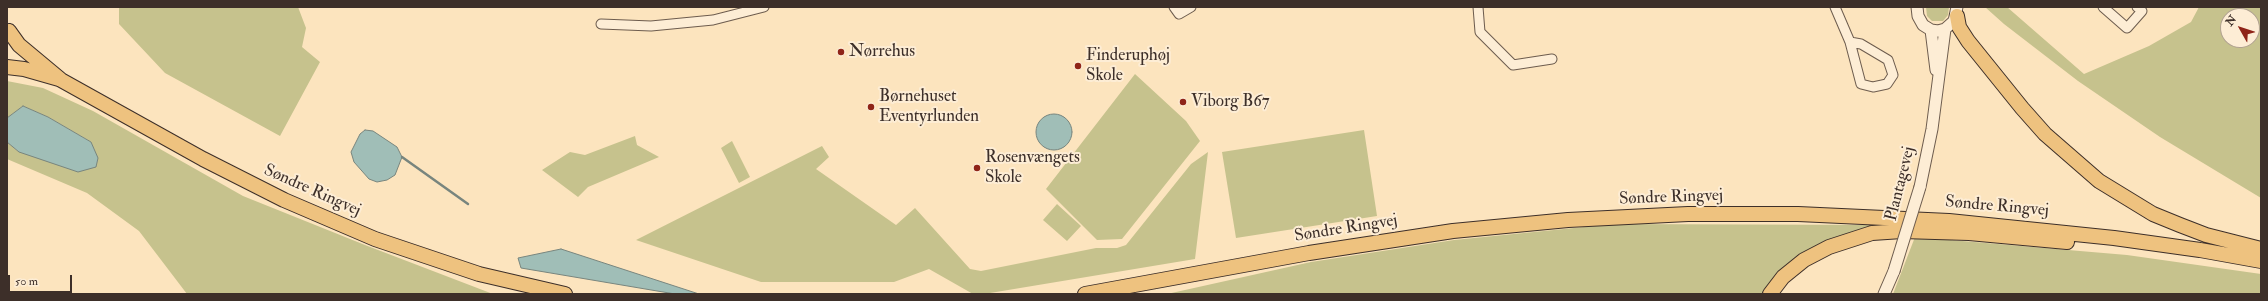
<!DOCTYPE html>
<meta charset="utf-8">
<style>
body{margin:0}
#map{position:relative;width:2268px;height:301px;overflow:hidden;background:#fce4be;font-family:"IM FELL Double Pica",serif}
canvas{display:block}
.frame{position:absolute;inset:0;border:8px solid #3d2f29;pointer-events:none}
.north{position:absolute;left:2220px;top:8px;width:40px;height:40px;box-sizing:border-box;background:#fdedd5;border:1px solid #b0a190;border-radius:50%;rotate:309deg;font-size:11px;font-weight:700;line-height:16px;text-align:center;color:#3d2f29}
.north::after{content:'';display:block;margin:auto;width:14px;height:18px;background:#8f2418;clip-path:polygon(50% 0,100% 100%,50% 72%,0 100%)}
.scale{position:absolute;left:8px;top:275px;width:64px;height:18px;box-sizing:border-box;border:2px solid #3d2f29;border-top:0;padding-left:5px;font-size:12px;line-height:14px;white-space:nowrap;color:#3d2f29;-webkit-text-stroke:3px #fdedd5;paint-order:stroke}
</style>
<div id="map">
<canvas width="2268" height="301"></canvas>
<div class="frame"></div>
<div class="north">N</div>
<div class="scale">50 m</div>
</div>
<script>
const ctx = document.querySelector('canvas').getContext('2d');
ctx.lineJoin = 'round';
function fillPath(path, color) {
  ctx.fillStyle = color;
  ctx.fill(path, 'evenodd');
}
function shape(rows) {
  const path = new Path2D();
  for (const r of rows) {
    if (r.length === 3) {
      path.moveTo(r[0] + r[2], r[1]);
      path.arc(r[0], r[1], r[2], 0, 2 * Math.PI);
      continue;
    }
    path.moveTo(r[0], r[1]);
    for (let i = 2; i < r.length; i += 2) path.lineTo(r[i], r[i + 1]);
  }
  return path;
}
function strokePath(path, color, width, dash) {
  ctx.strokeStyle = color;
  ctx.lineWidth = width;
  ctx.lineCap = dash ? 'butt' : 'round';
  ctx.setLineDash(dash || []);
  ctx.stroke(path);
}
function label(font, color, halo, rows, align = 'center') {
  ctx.font = font + ' "IM FELL Double Pica",serif';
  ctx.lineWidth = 4;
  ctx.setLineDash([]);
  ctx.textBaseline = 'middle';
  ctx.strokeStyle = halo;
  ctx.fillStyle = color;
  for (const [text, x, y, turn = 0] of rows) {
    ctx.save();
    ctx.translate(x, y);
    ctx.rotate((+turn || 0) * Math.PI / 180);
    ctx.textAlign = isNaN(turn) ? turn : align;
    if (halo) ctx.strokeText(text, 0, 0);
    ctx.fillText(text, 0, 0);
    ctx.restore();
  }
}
const green = shape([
 [119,7,298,7,306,28,302,47,320,62,280,136,165,73,119,24],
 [1926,7,1949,7,1948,15,1943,21,1932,21,1927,16],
 [1985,7,2007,7,2084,74,2149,46,2191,22,2199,7,2261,7,2261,198,2160,137,2078,81,2004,24],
 [2228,16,2252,16,2252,40,2228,40],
 [1135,74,1186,121,1200,141,1122,239,1097,240,1046,189],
 [7,81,43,88,93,111,243,196,365,245,493,294,187,294,139,231,87,193,7,159,7,142,19,152,91,142,48,117,23,106,7,118],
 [1364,130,1377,216,1236,238,1222,152],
 [635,136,637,145,659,157,588,187,578,197,542,170,570,152,585,155],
 [732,141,750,177,739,183,721,148],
 [822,146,829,157,816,169,896,225,915,208,970,269,981,271,1096,248,1117,248,1126,245,1191,164,1208,152,1195,259,984,294,973,294,929,269,894,282,761,282,636,240],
 [1057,204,1081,226,1067,241,1043,220],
 [1614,224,1877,225,1831,240,1764,294,1167,294,1311,262,1454,240],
 [1915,237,2127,255,2261,274,2261,294,1893,294]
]);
const water = shape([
 [23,106,48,117,91,142,98,158,96,167,78,172,19,152,7,142,7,118,23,106],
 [1054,132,18],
 [365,130,373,131,397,147,402,157,395,175,387,180,377,182,369,179,354,162,351,152,360,134,365,130],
 [561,249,699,294,675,294,521,268,518,258,561,249]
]);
const stream = shape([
 [402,157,468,204]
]);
const minor = shape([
 [1174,7,1179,14,1191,7],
 [1478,7,1480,32,1513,65,1552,59],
 [1835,7,1850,42,1861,84,1873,87,1887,84,1893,75,1888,60,1861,44,1850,42],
 [2103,7,2127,28,2142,11,2137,7],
 [601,24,651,26,713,20,764,7]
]);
const tertiary = shape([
 [1917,7,1918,16,1923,25,1931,30,1938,31,1945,29,1954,21,1957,7],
 [1931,30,1936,70],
 [1920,187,1932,129,1945,29],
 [1884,294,1894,271]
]);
const primary = shape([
 [1957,16,1959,27,1968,41,2022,108,2045,134,2099,181,2153,214,2180,225,2206,235,2261,249],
 [9,31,19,45,61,80,203,159,284,200,375,239,479,274,565,294],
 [7,67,24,69,59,79],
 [1085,294,1309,253,1453,231,1568,220,1688,214,1798,214,1949,221,2114,238,2200,250,2261,261],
 [1770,294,1783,277,1804,260,1829,247,1872,233,1902,231,1969,233,2067,242]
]);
const tertiaryBridge = shape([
 [1894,271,1920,187]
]);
const markers = [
 [841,52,4,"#8f2418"],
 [1078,66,4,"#8f2418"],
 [1183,102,4,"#8f2418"],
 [871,107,4,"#8f2418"],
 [977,168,4,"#8f2418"]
];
const poiNames = [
 ["Nørrehus",849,52],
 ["Finderuphøj",1086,56],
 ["Skole",1086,76],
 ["Børnehuset",879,97],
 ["Eventyrlunden",879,117],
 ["Viborg B67",1191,102],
 ["Rosenvængets",985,158],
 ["Skole",985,178]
];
const streetNames = [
 ["Plantagevej",1901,184,-76],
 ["Søndre Ringvej",312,191,24],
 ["Søndre Ringvej",1671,198,-2],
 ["Søndre Ringvej",1997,207,5],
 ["Søndre Ringvej",1346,229,-9]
];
fillPath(green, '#c6c28d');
fillPath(water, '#a0beb7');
strokePath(water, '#78857e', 1);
strokePath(stream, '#78857e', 2.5);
strokePath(minor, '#6d5c4e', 11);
strokePath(tertiary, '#6d5c4e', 13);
strokePath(primary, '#3d2f29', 16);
strokePath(minor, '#fdedd5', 9);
strokePath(tertiary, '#fdedd5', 11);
strokePath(primary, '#eec27f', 14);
strokePath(tertiaryBridge, '#6d5c4e', 13, []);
strokePath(tertiaryBridge, '#fdedd5', 11);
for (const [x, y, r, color] of markers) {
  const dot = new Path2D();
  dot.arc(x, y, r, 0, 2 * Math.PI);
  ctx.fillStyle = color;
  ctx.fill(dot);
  strokePath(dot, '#fdedd5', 1.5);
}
label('17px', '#3d2f29', '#fdedd5', poiNames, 'left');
label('17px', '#3d2f29', '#fdedd5', streetNames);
</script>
